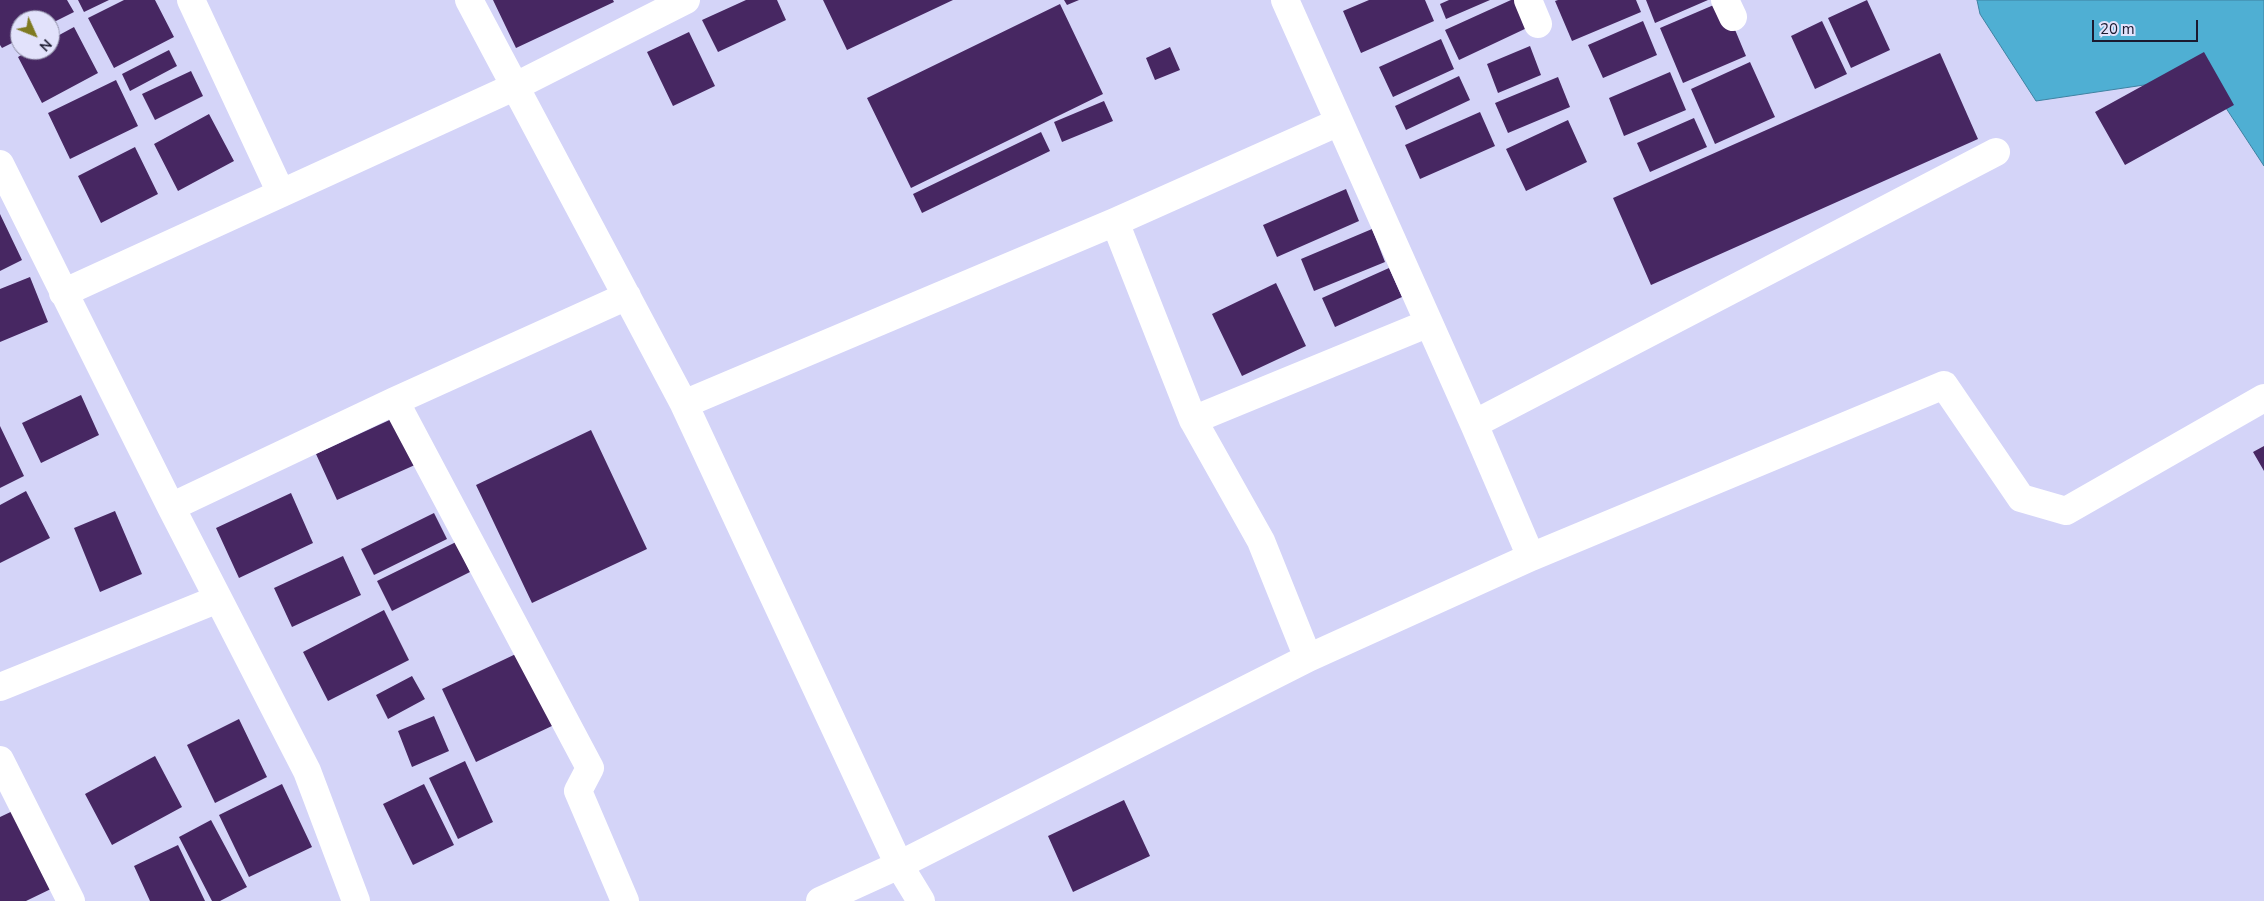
<!DOCTYPE html>
<style>
body{margin:0}
#map{position:relative;width:2264px;height:901px;overflow:hidden;background:#d4d4f8;font-family:"Nunito Sans",sans-serif}
canvas{display:block}
.north{position:absolute;left:10px;top:10px;width:50px;height:50px;box-sizing:border-box;background:#e2e2fb;border:1px solid #9292a9;border-radius:50%;rotate:134deg;font-size:14px;font-weight:700;line-height:20px;text-align:center;color:#1b1a2f}
.north::after{content:'';display:block;margin:auto;width:18px;height:22px;background:#7f7a21;clip-path:polygon(50% 0,100% 100%,50% 72%,0 100%)}
.scale{position:absolute;left:2092px;top:20px;width:106px;height:22px;box-sizing:border-box;border:2px solid #1b1a2f;border-top:0;padding-left:6px;font-size:15px;line-height:18px;white-space:nowrap;color:#1b1a2f;-webkit-text-stroke:4px #e2e2fb;paint-order:stroke}
</style>
<div id="map">
<canvas width="2264" height="901"></canvas>
<div class="north">N</div>
<div class="scale">20 m</div>
</div>
<script>
const ctx = document.querySelector('canvas').getContext('2d');
ctx.lineJoin = 'round';
function fillPath(path, color) {
  ctx.fillStyle = color;
  ctx.fill(path, 'evenodd');
}
function shape(rows) {
  const path = new Path2D();
  for (const r of rows) {
    path.moveTo(r[0], r[1]);
    for (let i = 2; i < r.length; i += 2) path.lineTo(r[i], r[i + 1]);
  }
  return path;
}
function strokePath(path, color, width, dash) {
  ctx.strokeStyle = color;
  ctx.lineWidth = width;
  ctx.lineCap = dash ? 'butt' : 'round';
  ctx.setLineDash(dash || []);
  ctx.stroke(path);
}
const water = shape([
 [1977,0,2264,0,2264,166,2205,76,2036,101,1980,14,1977,0]
]);
const building = shape([
 [0,0,67,0,74,12,50,24,50,20,20,20,20,39,2,48,0,45],
 [78,0,109,0,84,12],
 [124,0,155,0,174,37,114,68,88,18],
 [493,0,613,0,614,2,516,48],
 [746,0,777,0,786,20,718,52,702,20],
 [823,0,953,0,847,50],
 [1064,0,1079,0,1067,5],
 [1369,0,1425,0,1434,21,1361,53,1343,11],
 [1449,0,1490,0,1446,19,1440,4],
 [1511,0,1517,0,1529,27,1459,60,1445,30],
 [1558,0,1636,0,1641,12,1572,41,1555,1],
 [1646,0,1708,0,1655,23],
 [1867,0,1890,50,1851,68,1828,18],
 [1723,1,1746,56,1683,83,1660,28],
 [1060,4,1103,94,911,188,867,98],
 [1643,21,1657,55,1603,78,1588,45],
 [1822,21,1847,74,1815,89,1791,36],
 [74,27,98,73,42,103,18,57,30,50,50,50,50,40],
 [689,32,715,86,673,106,647,52],
 [1441,39,1454,69,1393,97,1379,67],
 [1530,46,1541,75,1498,93,1487,64],
 [1170,47,1180,70,1155,80,1146,58],
 [169,50,177,66,130,91,122,74],
 [2204,52,2234,105,2125,165,2095,112],
 [1940,53,1978,139,1651,285,1613,198],
 [1750,62,1775,117,1715,144,1691,89],
 [191,71,203,96,155,120,142,94],
 [1670,72,1686,110,1624,136,1609,98],
 [1459,76,1470,100,1406,130,1395,106],
 [1558,77,1570,107,1508,133,1495,103],
 [116,80,138,126,70,159,48,113],
 [1104,101,1113,121,1062,142,1054,122],
 [1480,112,1495,146,1420,179,1405,145],
 [209,114,234,161,178,191,154,144],
 [1694,118,1707,147,1650,172,1637,143],
 [1568,120,1587,162,1526,191,1506,149],
 [1041,132,1050,151,922,213,913,194],
 [135,147,158,194,101,223,78,176],
 [1346,189,1359,221,1277,257,1263,225],
 [0,214,22,260,0,271],
 [1372,229,1385,262,1314,291,1301,259],
 [1389,268,1402,297,1335,327,1322,298],
 [30,277,48,322,0,342,0,289],
 [1276,283,1306,346,1242,376,1212,314],
 [81,395,99,435,41,463,22,423],
 [396,417,417,464,337,500,316,454],
 [0,426,24,476,0,488],
 [591,430,647,549,532,603,476,485],
 [2264,446,2264,471,2253,452],
 [26,491,50,538,0,563,0,505],
 [291,493,313,543,239,578,216,528],
 [115,511,142,574,100,592,74,528],
 [434,513,447,539,374,575,361,549],
 [456,542,470,572,392,611,377,581],
 [343,556,361,595,292,627,274,588],
 [384,610,409,660,328,701,303,652],
 [520,652,554,725,476,762,442,689],
 [412,676,425,699,388,719,376,695],
 [434,716,449,751,412,767,398,731],
 [239,719,267,777,215,803,187,745],
 [155,756,182,807,112,845,85,794],
 [465,761,493,822,458,839,429,778],
 [282,784,312,847,249,877,219,815],
 [424,784,454,845,413,865,383,804],
 [1124,800,1150,856,1073,892,1048,836],
 [19,808,55,887,26,901,0,901,0,817],
 [211,820,247,887,220,901,212,901,179,837],
 [178,845,205,901,150,901,134,866]
]);
const minor = shape([
 [191,0,281,193],
 [469,0,684,404,1115,222,1339,122],
 [1285,0,1474,424,1996,152],
 [1528,0,1538,24],
 [1725,0,1733,17],
 [0,164,171,507,307,771,356,901],
 [1115,222,1193,420,1429,323],
 [63,293,516,86,686,0],
 [395,401,590,768,578,791,625,901],
 [684,404,899,865,921,901],
 [1193,420,1261,541,1308,658],
 [1474,424,1531,557],
 [171,507,395,401,627,296],
 [0,687,218,599],
 [0,760,71,901],
 [820,901,899,865,1308,658,1531,557,1944,385,2021,498,2066,511,2264,398]
]);
fillPath(water, '#4fafd3');
strokePath(water, '#3f82a2', 1);
fillPath(building, '#472762');
strokePath(minor, '#fff', 28);
</script>
